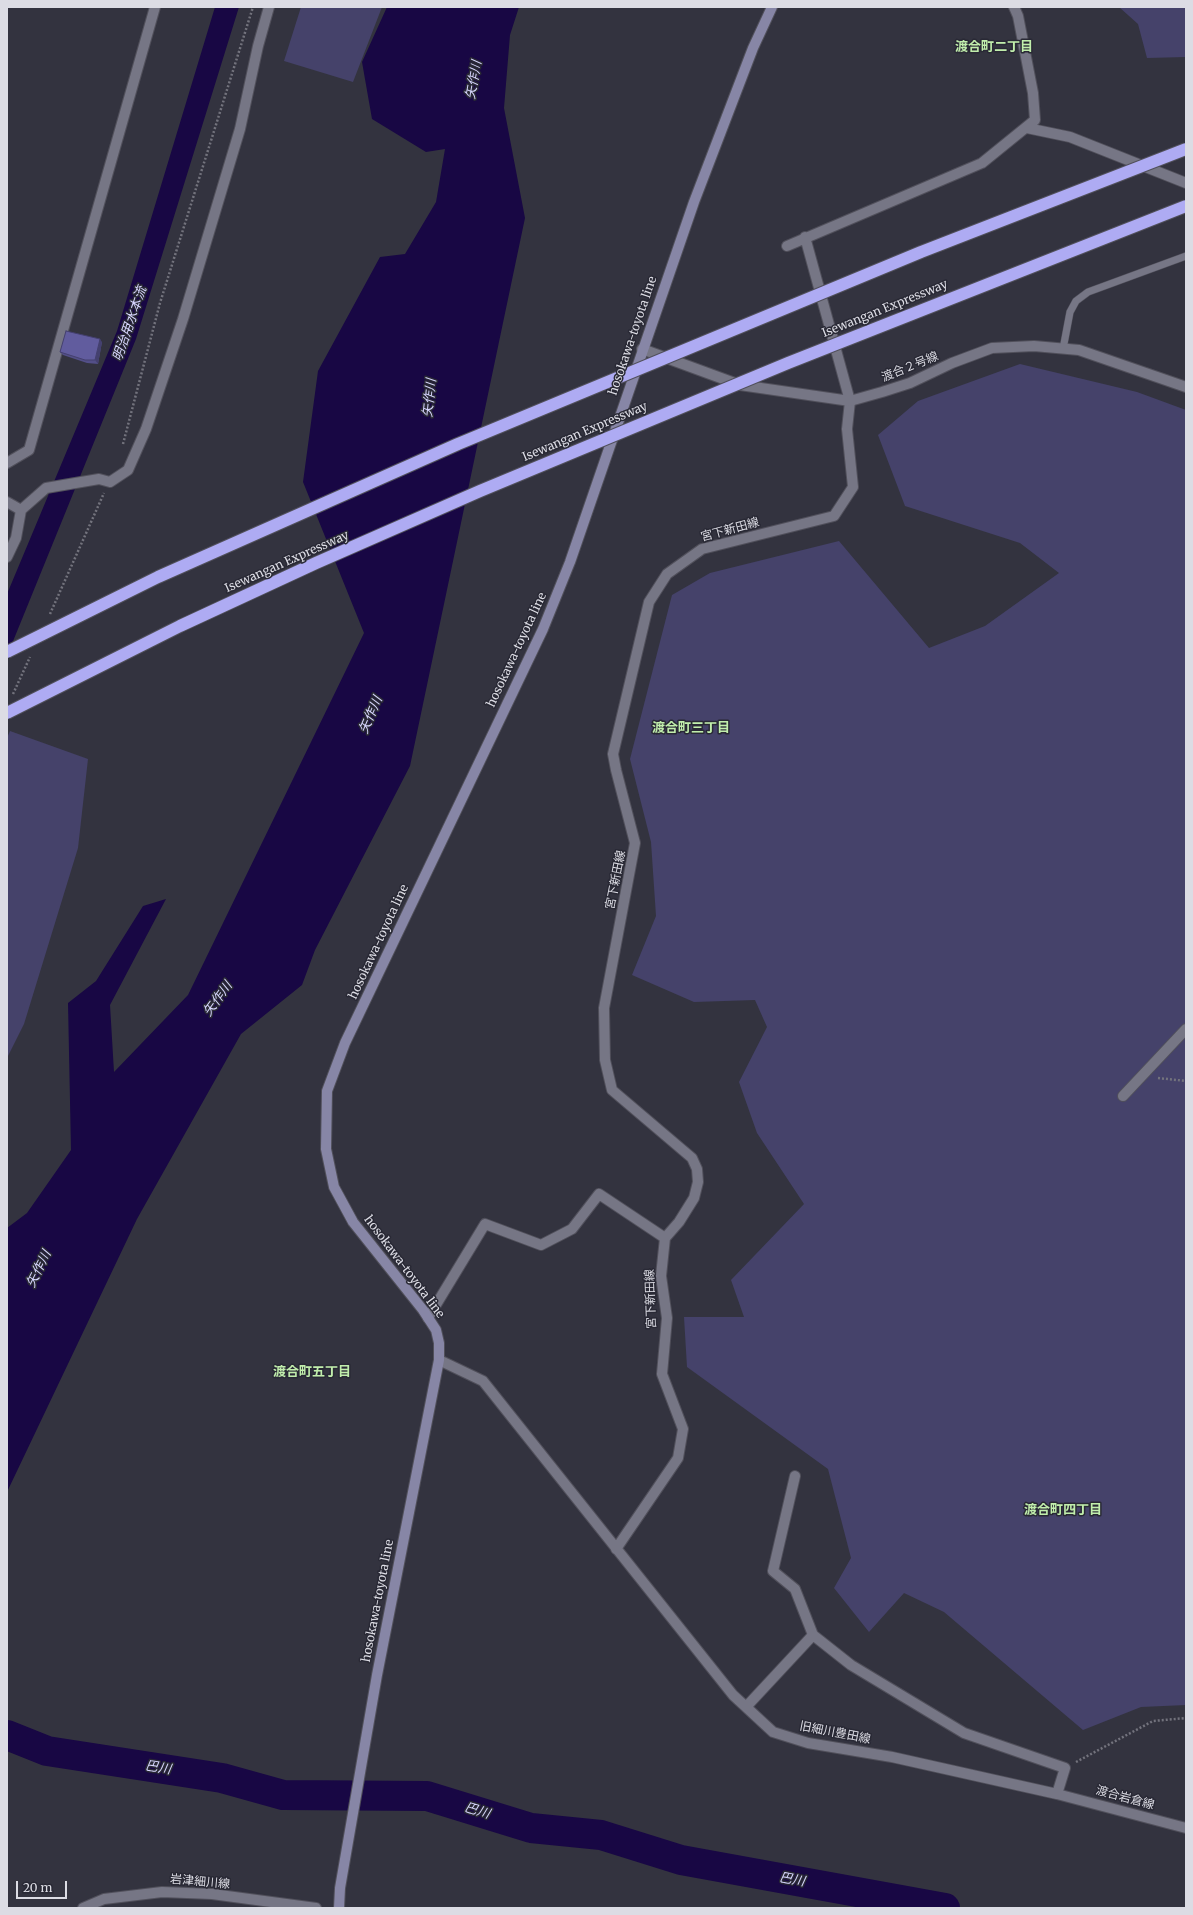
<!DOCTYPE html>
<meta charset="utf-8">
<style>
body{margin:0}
#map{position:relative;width:1193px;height:1915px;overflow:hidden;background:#33333f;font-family:Merriweather,serif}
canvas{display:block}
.frame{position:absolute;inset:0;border:8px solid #dcdce4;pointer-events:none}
.scale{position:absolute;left:16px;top:1881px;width:51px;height:18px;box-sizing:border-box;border:2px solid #dcdce4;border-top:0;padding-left:5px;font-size:12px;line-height:14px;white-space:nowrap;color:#dcdce4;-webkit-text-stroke:3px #292935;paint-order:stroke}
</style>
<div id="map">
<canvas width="1193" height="1915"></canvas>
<div class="frame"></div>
<div class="scale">20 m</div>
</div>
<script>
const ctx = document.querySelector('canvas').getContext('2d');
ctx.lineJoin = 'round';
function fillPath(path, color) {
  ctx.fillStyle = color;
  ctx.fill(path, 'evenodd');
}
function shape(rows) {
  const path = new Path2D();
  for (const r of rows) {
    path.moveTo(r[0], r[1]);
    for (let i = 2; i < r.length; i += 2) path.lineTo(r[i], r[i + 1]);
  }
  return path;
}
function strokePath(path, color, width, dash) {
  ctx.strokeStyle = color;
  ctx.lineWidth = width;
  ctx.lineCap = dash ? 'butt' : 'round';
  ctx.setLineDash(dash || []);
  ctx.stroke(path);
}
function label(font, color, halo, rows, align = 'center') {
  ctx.font = font + ' Merriweather,"Noto Sans JP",serif';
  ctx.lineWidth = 3;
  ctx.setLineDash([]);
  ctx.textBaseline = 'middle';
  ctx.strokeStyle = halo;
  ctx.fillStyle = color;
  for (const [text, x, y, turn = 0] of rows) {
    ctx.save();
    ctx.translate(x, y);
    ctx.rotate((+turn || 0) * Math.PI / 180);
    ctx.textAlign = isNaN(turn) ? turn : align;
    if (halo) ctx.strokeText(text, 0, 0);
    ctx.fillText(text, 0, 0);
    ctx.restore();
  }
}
const green = shape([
 [301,7,382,7,353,82,284,61],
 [1119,7,1186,7,1186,57,1147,58,1138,24],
 [1020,364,1137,392,1186,410,1186,1705,1141,1707,1083,1730,944,1612,904,1593,869,1632,834,1588,851,1558,828,1469,687,1367,684,1317,744,1317,731,1280,804,1204,757,1133,739,1082,767,1027,755,1000,694,1002,632,975,656,916,651,842,630,759,672,595,710,573,839,541,929,648,985,626,1059,573,1020,543,905,506,878,435,918,401],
 [10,731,88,759,78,848,24,1024,7,1058,7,738]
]);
const water = shape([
 [215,7,239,7,136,339,7,656,7,594,117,331],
 [387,7,519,7,510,35,504,108,525,218,410,766,315,950,302,985,241,1034,137,1219,7,1492,7,1228,27,1213,71,1150,68,1003,96,981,143,906,166,899,110,1005,114,1072,188,995,364,633,303,482,318,371,380,257,405,254,436,202,445,149,426,152,372,119,362,62]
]);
const river = shape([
 [7,1735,47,1751,222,1778,283,1795,427,1796,531,1828,601,1835,681,1860,945,1908]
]);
const path = shape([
 [123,444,160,303,253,7],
 [50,614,104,493],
 [13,694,30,657],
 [1158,1078,1186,1081],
 [1076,1762,1153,1721,1186,1718]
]);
const service = shape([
 [1063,349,1070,312,1076,301,1088,292,1186,256]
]);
const minor = shape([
 [1027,128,1070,137,1186,183],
 [787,246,982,163,1035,120,1033,93,1018,16,1014,7],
 [7,463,29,450,155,7],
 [7,502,21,510,46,488,99,479,110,482,128,470,146,429,183,319,240,129,258,46,269,7],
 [7,557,16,538,21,510],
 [1123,1096,1186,1029],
 [428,1318,485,1224,541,1245,572,1229,599,1194,665,1238],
 [439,1360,483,1381,733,1695,773,1732,808,1743,892,1757,1057,1794,1186,1828],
 [616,1549,678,1458,683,1429,662,1374,667,1318,661,1276,665,1238,679,1222,694,1198,698,1182,697,1169,692,1158,612,1090,605,1060,604,1008,635,843,616,770,613,754,649,602,667,574,702,549,834,516,853,487,847,429,850,401,805,237],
 [813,1635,851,1665,964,1733,1065,1768,1057,1794],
 [746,1707,813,1635,795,1589,773,1571,795,1476],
 [83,1908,104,1899,162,1892,212,1894,316,1908]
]);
const tertiary = shape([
 [642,349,740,385,850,401,882,392,910,383,952,363,992,348,1034,346,1079,350,1186,387]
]);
const secondary = shape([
 [339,1908,340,1888,377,1675,439,1360,439,1343,436,1330,423,1310,353,1222,334,1187,326,1149,327,1091,345,1043,543,629,570,562,694,202,753,48,772,7]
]);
const motorwayBridge = shape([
 [7,652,158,577,458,444,921,252,1186,149],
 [7,713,180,626,316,563,480,491,788,363,1186,206]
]);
const wall = shape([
 [102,342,98,364,87,363,63,355,60,352]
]);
const shadedWall = shape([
 [100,339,102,342,98,364,95,360]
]);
const building = shape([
 [66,331,100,339,95,360,85,360,60,352,66,331]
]);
const streetNames = [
 ["Isewangan Expressway",885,309,-22],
 ["hosokawa-toyota line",633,336,-71],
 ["渡合２号線",910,367,-22],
 ["Isewangan Expressway",585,432,-23],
 ["宮下新田線",730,530,-15],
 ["Isewangan Expressway",287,562,-24],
 ["hosokawa-toyota line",517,650,-65],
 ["宮下新田線",616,880,-79],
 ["hosokawa-toyota line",379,942,-65],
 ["hosokawa-toyota line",404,1267,53],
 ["宮下新田線",651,1299,-92],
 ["hosokawa-toyota line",378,1601,-79],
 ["旧細川豊田線",835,1733,11],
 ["渡合岩倉線",1125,1798,15],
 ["岩津細川線",200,1882,5]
];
const neighbourhoodNames = [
 ["渡合町二丁目",994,47],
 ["渡合町三丁目",691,728],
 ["渡合町五丁目",312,1372],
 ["渡合町四丁目",1063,1510]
];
const waterNames = [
 ["矢作川",474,80,-80],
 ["明治用水本流",130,324,-71],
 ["矢作川",430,398,-84],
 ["矢作川",371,715,-67],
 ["矢作川",218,999,-54],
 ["矢作川",39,1269,-64],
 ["巴川",158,1768,9],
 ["巴川",477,1811,17],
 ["巴川",792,1880,10]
];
fillPath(green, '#45426a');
fillPath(water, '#180744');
strokePath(river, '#180744', 30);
strokePath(service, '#51505b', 8);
strokePath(minor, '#51505b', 12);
strokePath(tertiary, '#51505b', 12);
strokePath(secondary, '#51505b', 12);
strokePath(path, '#73737d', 2.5, [2, 2]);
strokePath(service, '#767685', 7);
strokePath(minor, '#767685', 10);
strokePath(tertiary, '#767685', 10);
strokePath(secondary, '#8786a6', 10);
strokePath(motorwayBridge, '#51505b', 14, []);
strokePath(motorwayBridge, '#aeabf3', 12);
fillPath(wall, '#534f88');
fillPath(shadedWall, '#44406f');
fillPath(building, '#615c9e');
strokePath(building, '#44406f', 1);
label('12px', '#dcdce4', '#292935', streetNames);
label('bold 13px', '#c1eeac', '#292935', neighbourhoodNames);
label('italic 13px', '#d7d6fe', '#292935', waterNames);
</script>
